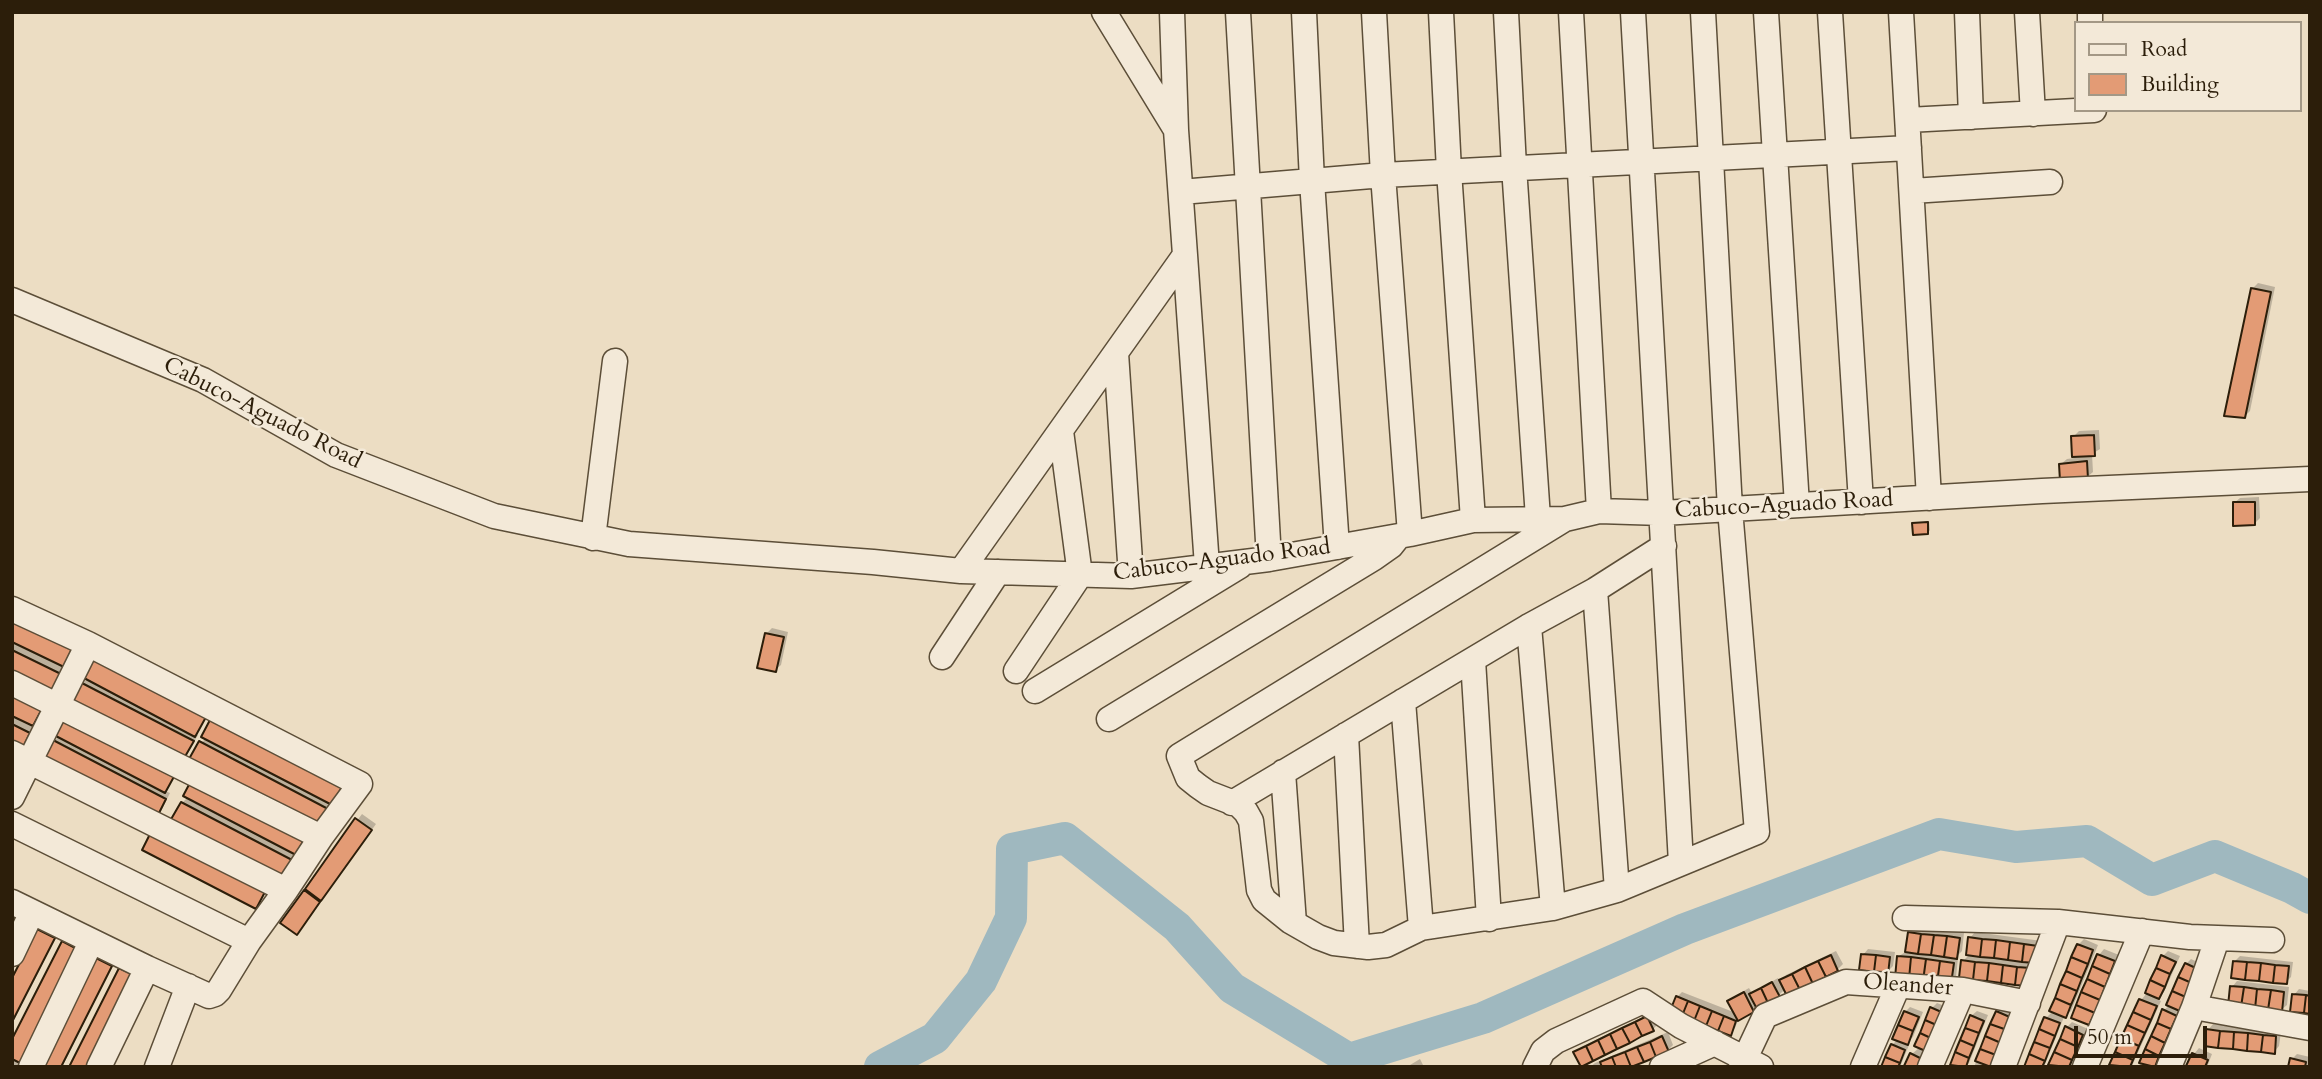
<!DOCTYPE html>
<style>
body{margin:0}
#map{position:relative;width:2322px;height:1079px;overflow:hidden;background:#ecddc3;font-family:Cardo,serif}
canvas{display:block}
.frame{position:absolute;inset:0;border:14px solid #2c1e0a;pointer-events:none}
.legend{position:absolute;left:2074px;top:21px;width:228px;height:91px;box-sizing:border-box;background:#f3e9d8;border:2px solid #a39886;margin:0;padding:9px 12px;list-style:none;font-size:21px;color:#2c1e0a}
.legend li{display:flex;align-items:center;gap:14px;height:35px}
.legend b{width:35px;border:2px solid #a39886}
.scale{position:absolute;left:2074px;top:1026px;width:133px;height:32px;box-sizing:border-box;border:4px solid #2c1e0a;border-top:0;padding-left:9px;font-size:21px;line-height:24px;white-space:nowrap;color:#2c1e0a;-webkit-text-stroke:5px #f3e9d8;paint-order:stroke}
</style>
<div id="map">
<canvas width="2322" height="1079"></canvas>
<div class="frame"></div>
<ul class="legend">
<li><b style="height:9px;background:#f3e9d8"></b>Road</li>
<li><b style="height:19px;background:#e39b75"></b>Building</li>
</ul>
<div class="scale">50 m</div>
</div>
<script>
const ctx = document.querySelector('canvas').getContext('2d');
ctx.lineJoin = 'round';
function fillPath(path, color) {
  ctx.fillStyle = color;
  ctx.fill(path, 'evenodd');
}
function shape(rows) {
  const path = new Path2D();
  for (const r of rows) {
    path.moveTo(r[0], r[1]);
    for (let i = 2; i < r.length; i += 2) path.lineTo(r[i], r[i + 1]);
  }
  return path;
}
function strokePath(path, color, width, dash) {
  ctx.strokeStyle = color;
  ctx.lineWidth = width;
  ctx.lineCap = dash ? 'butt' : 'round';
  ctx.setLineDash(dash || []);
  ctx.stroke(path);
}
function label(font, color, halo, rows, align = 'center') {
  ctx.font = font + ' Cardo,serif';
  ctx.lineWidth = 5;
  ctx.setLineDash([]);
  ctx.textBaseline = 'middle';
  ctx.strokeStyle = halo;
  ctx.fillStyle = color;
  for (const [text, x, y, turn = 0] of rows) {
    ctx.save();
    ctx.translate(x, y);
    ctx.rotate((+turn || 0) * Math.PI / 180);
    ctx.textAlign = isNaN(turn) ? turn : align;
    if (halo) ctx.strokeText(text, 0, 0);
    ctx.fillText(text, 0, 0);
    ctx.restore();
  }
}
const shadow = shape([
 [2258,283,2275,287,2250,411,2244,417,2252,289],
 [2099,430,2100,449,2092,454,2093,472,2087,477,2061,464,2067,459,2074,458,2073,437,2079,431],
 [2259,497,2260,518,2254,524,2234,503,2240,498],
 [1929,521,1930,530,1928,533,1914,524],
 [12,613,68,659,61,667,65,669,57,684,12,670],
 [772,628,788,632,781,665,775,670,766,634],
 [87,678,210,712,196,734,198,735,188,753,183,758,72,700],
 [12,687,46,703,38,719,31,726,35,727,27,743,12,744],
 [59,736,180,768,165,791,170,793,161,811,156,816,54,741],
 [206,737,346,781,325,821,192,758],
 [188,797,310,831,289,873,182,803],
 [362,814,376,824,302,928,305,891],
 [44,925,59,932,12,1024,12,982,39,930],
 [1915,927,1964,933,1962,951,1956,957,1958,958,1956,977,1951,982,1899,956,1907,951,1909,933],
 [1975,932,2042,941,2034,979,1963,961,1970,954,1970,938],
 [69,937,84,944,22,1067,12,1067,12,1043,63,942],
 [2084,939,2098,945,2071,1011,2064,1017,2044,1067,2026,1067,2046,1018,2053,1011,2078,945],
 [1868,949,1895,952,1893,966,1887,972,1863,955],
 [2104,949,2119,955,2094,1018,2073,1017,2099,955],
 [1836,951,1843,964,1837,970,1788,994,1785,989,1779,995,1739,1018,1735,1028,1730,1034,1677,997,1682,992,1736,1013,1729,1001,1735,996,1749,988,1752,993,1778,978,1780,982,1786,975],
 [2168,951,2180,956,2164,992,2157,999,2161,1001,2132,1066,2114,1067,2112,1064,2141,1000,2148,992,2163,956],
 [101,953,116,960,62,1067,41,1067,96,958],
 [2240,956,2293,962,2291,977,2286,982,2235,961],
 [2191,959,2204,965,2156,1067,2139,1067,2164,1010,2170,1005,2186,964],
 [2237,981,2289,987,2287,1005,2281,1010,2232,987],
 [2299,989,2310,991,2310,1012,2294,995],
 [1937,1003,1950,1008,1922,1048,1921,1050,1930,1055,1925,1067,1906,1067,1912,1054,1920,1047,1932,1008],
 [1910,1007,1923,1012,1913,1037,1906,1043,1909,1045,1900,1067,1883,1067,1892,1045,1898,1039,1905,1012],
 [2002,1007,2016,1012,1993,1067,1974,1067,1997,1012],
 [1977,1011,1988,1015,1969,1063,1965,1067,1951,1067,1971,1016],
 [1653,1012,1658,1024,1653,1029,1576,1052,1581,1047],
 [2072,1022,2088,1029,2071,1067,2049,1067,2067,1027],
 [2213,1024,2281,1032,2279,1046,2274,1052,2208,1030],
 [1668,1032,1673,1045,1668,1050,1628,1067,1590,1067,1595,1063],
 [2199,1048,2212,1054,2207,1067,2188,1067,2194,1054],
 [2297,1054,2310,1057,2310,1067,2290,1067,2292,1059],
 [1420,1059,1424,1067,1408,1067,1410,1065]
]);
const river = shape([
 [880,1067,935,1038,981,981,1011,918,1012,849,1065,838,1177,927,1232,988,1349,1059,1483,1018,1685,929,1939,834,2016,847,2087,841,2152,880,2215,856,2292,888,2310,898]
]);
const building = shape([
 [2251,288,2271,292,2245,418,2224,416,2251,288],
 [2094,435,2095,456,2072,457,2071,436,2094,435],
 [2087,461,2088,479,2060,481,2059,464,2087,461],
 [2233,502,2255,502,2255,525,2233,526,2233,502],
 [1928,522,1928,534,1913,535,1912,523,1928,522],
 [12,621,72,649,64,667,12,642,12,621],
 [765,633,784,637,776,672,757,668,765,633],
 [12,650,61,674,52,692,12,672,12,650],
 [92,658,206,717,195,737,82,677,92,658],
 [80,682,194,741,183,760,70,701,80,682],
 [12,694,42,709,33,726,12,716,12,694],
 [62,714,176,773,165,793,52,734,62,714],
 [211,718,342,787,332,805,201,737,211,718],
 [12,724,30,733,22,750,12,745,12,724],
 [53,740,166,799,156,819,42,759,53,740],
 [199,741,330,810,320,828,189,759,199,741],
 [193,777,306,836,296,855,183,796,193,777],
 [181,802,294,861,284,880,170,821,181,802],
 [355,818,372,830,321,901,305,889,355,818],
 [152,830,266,890,256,909,142,850,152,830],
 [304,890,320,902,297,935,280,923,304,890],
 [37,929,55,938,12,1022,12,978,37,929],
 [1908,932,1921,934,1918,954,1905,952,1908,932],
 [1921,934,1934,935,1931,955,1918,954,1921,934],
 [1934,935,1947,936,1944,957,1931,955,1934,935],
 [1947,936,1960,938,1957,959,1944,957,1947,936],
 [1968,937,1982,939,1980,957,1966,955,1968,937],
 [1982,939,1996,940,1994,958,1980,957,1982,939],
 [1996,940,2010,942,2008,960,1994,958,1996,940],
 [62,941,79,950,22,1064,12,1059,12,1039,62,941],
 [2010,942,2024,944,2022,962,2008,960,2010,942],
 [2024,944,2038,946,2035,963,2022,962,2024,944],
 [2077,944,2093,950,2088,964,2071,957,2077,944],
 [1861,954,1876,955,1874,972,1859,970,1861,954],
 [2097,954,2115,961,2110,974,2092,966,2097,954],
 [1831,955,1838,971,1826,977,1818,961,1831,955],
 [1876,955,1890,957,1888,974,1874,972,1876,955],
 [2161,955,2176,962,2170,974,2156,968,2161,955],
 [1897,956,1911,957,1909,979,1895,978,1897,956],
 [94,957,112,966,61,1067,39,1067,94,957],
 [1911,957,1926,959,1923,981,1909,979,1911,957],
 [2071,957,2088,964,2082,978,2066,971,2071,957],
 [1926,959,1940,961,1937,983,1923,981,1926,959],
 [1961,960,1975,962,1973,980,1959,978,1961,960],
 [1818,961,1826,977,1813,984,1805,967,1818,961],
 [1940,961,1954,963,1951,984,1937,983,1940,961],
 [2233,961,2247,962,2245,980,2231,978,2233,961],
 [1975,962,1989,963,1987,981,1973,980,1975,962],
 [2247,962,2261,963,2259,981,2245,980,2247,962],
 [1989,963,2003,965,2001,983,1987,981,1989,963],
 [2185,963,2200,970,2194,984,2178,977,2185,963],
 [2261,963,2275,965,2273,983,2259,981,2261,963],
 [2003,965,2017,967,2015,985,2001,983,2003,965],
 [2275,965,2289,966,2287,984,2273,983,2275,965],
 [2092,966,2110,974,2105,987,2087,979,2092,966],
 [1805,967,1813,984,1800,990,1792,974,1805,967],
 [2017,967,2031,968,2029,986,2015,985,2017,967],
 [119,968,137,976,91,1067,69,1067,119,968],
 [2156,968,2170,974,2165,987,2150,980,2156,968],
 [2066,971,2082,978,2077,991,2060,984,2066,971],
 [1792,974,1800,990,1787,996,1779,980,1792,974],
 [2178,977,2194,984,2188,998,2172,991,2178,977],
 [2087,979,2105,987,2100,1000,2081,992,2087,979],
 [2150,980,2165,987,2159,999,2145,993,2150,980],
 [1772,982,1780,997,1768,1003,1761,988,1772,982],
 [2060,984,2077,991,2071,1005,2055,998,2060,984],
 [2230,986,2244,987,2241,1007,2228,1006,2230,986],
 [2244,987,2257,989,2255,1009,2241,1007,2244,987],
 [1761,988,1768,1003,1757,1009,1749,994,1761,988],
 [2257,989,2271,990,2268,1010,2255,1009,2257,989],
 [2271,990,2284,992,2282,1012,2268,1010,2271,990],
 [2172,991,2188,998,2182,1012,2166,1005,2172,991],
 [1744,992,1754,1012,1738,1021,1727,1001,1744,992],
 [2081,992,2100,1000,2095,1013,2076,1005,2081,992],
 [2292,994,2306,995,2304,1013,2290,1012,2292,994],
 [2306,995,2310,996,2310,1014,2304,1013,2306,995],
 [1676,996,1688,1001,1682,1016,1670,1011,1676,996],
 [2055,998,2071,1005,2066,1018,2049,1011,2055,998],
 [2139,999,2157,1006,2151,1020,2133,1012,2139,999],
 [1688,1001,1700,1006,1694,1021,1682,1016,1688,1001],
 [2076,1005,2095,1013,2089,1025,2071,1018,2076,1005],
 [1700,1006,1712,1011,1706,1026,1694,1021,1700,1006],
 [1930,1007,1946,1014,1941,1027,1925,1020,1930,1007],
 [2162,1009,2177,1016,2171,1029,2157,1023,2162,1009],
 [1712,1011,1724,1016,1718,1031,1706,1026,1712,1011],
 [1904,1011,1919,1017,1913,1031,1898,1025,1904,1011],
 [1996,1011,2012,1018,2007,1030,1990,1024,1996,1011],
 [2133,1012,2151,1020,2145,1033,2127,1025,2133,1012],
 [1970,1015,1984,1021,1979,1033,1965,1028,1970,1015],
 [1647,1016,1654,1031,1642,1036,1635,1022,1647,1016],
 [1724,1016,1736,1021,1731,1036,1718,1031,1724,1016],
 [2044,1017,2060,1023,2055,1036,2039,1029,2044,1017],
 [1925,1020,1941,1027,1935,1040,1920,1033,1925,1020],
 [1635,1022,1642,1036,1630,1043,1622,1028,1635,1022],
 [2157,1023,2171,1029,2165,1043,2151,1036,2157,1023],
 [1990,1024,2007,1030,2001,1043,1985,1036,1990,1024],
 [1898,1025,1913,1031,1908,1045,1892,1039,1898,1025],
 [2127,1025,2145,1033,2139,1046,2121,1038,2127,1025],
 [2065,1026,2083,1035,2078,1047,2060,1039,2065,1026],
 [1622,1028,1630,1043,1617,1049,1610,1034,1622,1028],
 [1965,1028,1979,1033,1974,1046,1960,1040,1965,1028],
 [2039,1029,2055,1036,2050,1048,2034,1042,2039,1029],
 [2206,1029,2220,1031,2218,1048,2204,1046,2206,1029],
 [2220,1031,2234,1032,2233,1049,2218,1048,2220,1031],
 [2234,1032,2248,1033,2247,1051,2233,1049,2234,1032],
 [1920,1033,1935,1040,1930,1053,1914,1046,1920,1033],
 [2248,1033,2263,1035,2261,1052,2247,1051,2248,1033],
 [1610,1034,1617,1049,1605,1055,1598,1040,1610,1034],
 [2263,1035,2276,1036,2275,1054,2261,1052,2263,1035],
 [1662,1036,1669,1052,1656,1057,1650,1042,1662,1036],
 [1985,1036,2001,1043,1996,1055,1980,1049,1985,1036],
 [2151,1036,2165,1043,2159,1056,2145,1049,2151,1036],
 [2121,1038,2139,1046,2133,1060,2115,1052,2121,1038],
 [2060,1039,2078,1047,2072,1060,2054,1052,2060,1039],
 [1598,1040,1605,1055,1593,1061,1586,1046,1598,1040],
 [1960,1040,1974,1046,1969,1058,1955,1052,1960,1040],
 [1650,1042,1656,1057,1644,1062,1637,1047,1650,1042],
 [2034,1042,2050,1048,2045,1061,2029,1054,2034,1042],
 [1891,1044,1905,1050,1900,1063,1885,1057,1891,1044],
 [1586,1046,1593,1061,1581,1067,1573,1052,1586,1046],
 [1637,1047,1644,1062,1631,1067,1625,1052,1637,1047],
 [1980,1049,1996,1055,1991,1067,1975,1061,1980,1049],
 [2145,1049,2159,1056,2155,1067,2139,1063,2145,1049],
 [1625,1052,1631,1067,1616,1067,1612,1057,1625,1052],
 [1955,1052,1969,1058,1966,1067,1950,1065,1955,1052],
 [2054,1052,2072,1060,2069,1067,2048,1065,2054,1052],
 [2115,1052,2133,1060,2130,1067,2109,1065,2115,1052],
 [1910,1053,1926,1061,1924,1067,1904,1066,1910,1053],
 [2192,1053,2208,1060,2205,1067,2186,1066,2192,1053],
 [2029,1054,2045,1061,2042,1067,2024,1067,2029,1054],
 [1612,1057,1616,1067,1602,1067,1600,1062,1612,1057],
 [1885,1057,1900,1063,1898,1067,1881,1067,1885,1057],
 [2290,1058,2306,1062,2305,1067,2288,1067,2290,1058]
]);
const minor = shape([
 [1172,12,1176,130],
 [1238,12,1269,559],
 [1304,12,1312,181,1337,547],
 [1374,12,1383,175,1410,534],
 [1441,12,1449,171,1473,520],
 [1506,12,1514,167,1538,518],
 [1571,12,1599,511],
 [1633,12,1681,863],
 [1766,12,1797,505],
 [1830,12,1861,502],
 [1901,12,1929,498],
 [1967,12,1971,117],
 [2027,12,2033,114],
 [2090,12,2090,23],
 [1908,120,2094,110],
 [1912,191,2050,182],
 [1181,192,1383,175,1909,148],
 [1185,255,1207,566],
 [12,300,203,380,336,455,494,516,629,544,873,562,961,571,1131,576,1269,559,1410,534,1473,520,1565,519,1599,511,1662,513,2042,491,2310,479],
 [1116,353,1131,576],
 [1565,519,1179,756,1188,778,1198,786,1208,793,1239,805,1246,812,1251,821,1259,890,1264,900,1290,921,1318,937,1334,943,1368,947,1386,945,1421,928,1553,908,1617,890,1757,832,1730,509,1703,12],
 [593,538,615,361],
 [961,571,1185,255,1176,130,1104,12],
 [1595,590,1617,890],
 [12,609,88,644,360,784,321,837,12,683],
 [1529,626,1553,908],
 [942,657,998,572],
 [1473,660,1489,919],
 [1016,671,1080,575,1061,431],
 [1035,691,1240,566],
 [1403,701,1421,928],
 [1109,719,1374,558,1391,546,1399,536],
 [1346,735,1357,946],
 [12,753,286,890,321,837],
 [1283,772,1294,923],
 [12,797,88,644],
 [1232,803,1529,626,1595,590,1664,546],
 [12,824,249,941,286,890],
 [12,902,147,968,99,1067],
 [1905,918,2058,922,2190,937,2272,940],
 [12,954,32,912],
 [147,968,209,996,215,994,219,990,249,941],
 [2194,1007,2310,1028],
 [31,1067,91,942],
 [157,1067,188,986],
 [1535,1067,1543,1051,1556,1041,1643,1001,1681,1026,1761,1067],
 [1662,1067,1715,1043],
 [1741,1067,1765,1016,1846,982,1963,990,2028,1003],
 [1863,1067,1898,986],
 [1930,1067,1963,990],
 [2003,1067,2058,922],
 [2085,1067,2142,931],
 [2169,1067,2194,1007,2217,939]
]);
const streetNames = [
 ["Cabuco-Aguado Road",262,414,27],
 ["Cabuco-Aguado Road",1784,506,-3],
 ["Cabuco-Aguado Road",1222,561,-7],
 ["Oleander",1908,986,4]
];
fillPath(shadow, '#0003');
strokePath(river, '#9fb8bf', 32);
fillPath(building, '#e39b75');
strokePath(building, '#2c1e0a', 2);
strokePath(minor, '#5c4e38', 27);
strokePath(minor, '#f3e9d8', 24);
label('23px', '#2c1e0a', '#f3e9d8', streetNames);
</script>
